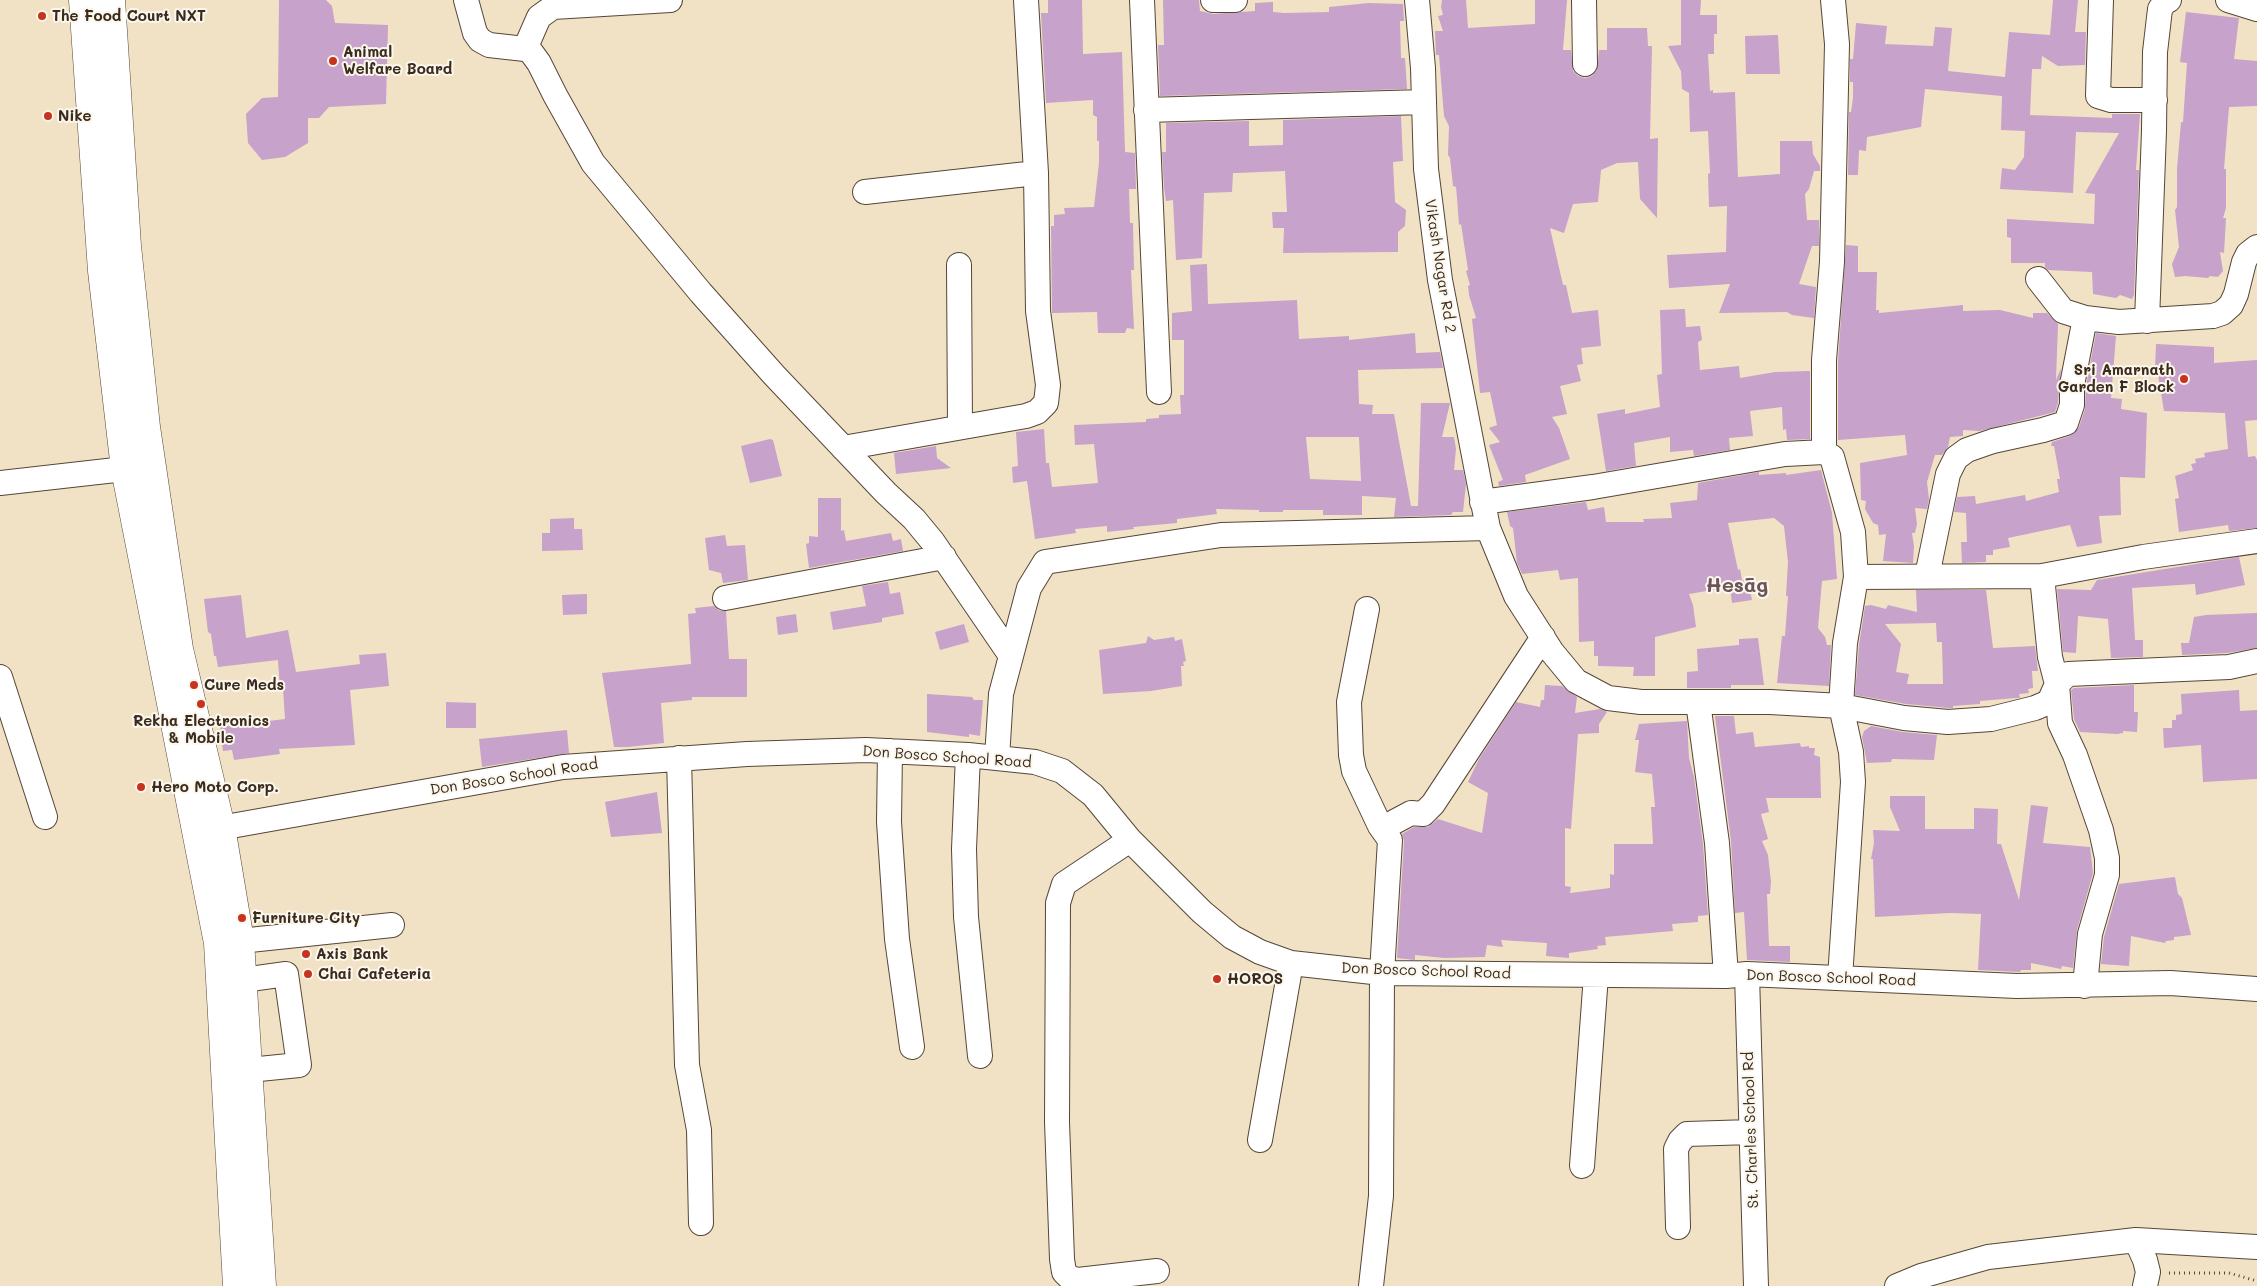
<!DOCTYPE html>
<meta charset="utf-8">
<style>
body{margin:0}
canvas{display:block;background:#f1e2c5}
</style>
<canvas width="2257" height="1286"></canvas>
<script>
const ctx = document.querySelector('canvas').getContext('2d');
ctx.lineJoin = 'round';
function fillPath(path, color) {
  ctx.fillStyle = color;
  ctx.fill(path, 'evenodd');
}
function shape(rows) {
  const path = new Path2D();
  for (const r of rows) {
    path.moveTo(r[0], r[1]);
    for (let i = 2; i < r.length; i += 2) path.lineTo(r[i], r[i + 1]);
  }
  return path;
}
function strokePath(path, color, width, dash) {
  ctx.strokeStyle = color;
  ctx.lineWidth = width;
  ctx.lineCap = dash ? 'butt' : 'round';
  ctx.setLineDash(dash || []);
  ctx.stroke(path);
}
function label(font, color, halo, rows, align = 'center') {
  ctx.font = font + ' Mali,sans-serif';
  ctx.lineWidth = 4;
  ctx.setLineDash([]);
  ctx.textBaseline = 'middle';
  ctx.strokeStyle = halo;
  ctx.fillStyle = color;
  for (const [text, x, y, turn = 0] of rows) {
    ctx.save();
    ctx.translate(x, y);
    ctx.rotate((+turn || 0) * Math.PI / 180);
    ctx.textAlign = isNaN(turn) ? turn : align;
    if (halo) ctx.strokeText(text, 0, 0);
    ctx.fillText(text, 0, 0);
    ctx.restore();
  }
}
const building = shape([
 [279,0,326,0,332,6,335,23,388,25,386,104,329,107,319,118,308,118,308,143,285,157,262,160,248,143,246,114,262,98,278,97],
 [1048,0,1082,0,1083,54,1122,52,1125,152,1135,153,1136,189,1129,189,1130,223,1133,223,1134,270,1131,270,1134,329,1127,328,1125,333,1098,333,1097,312,1052,313,1051,226,1054,226,1054,215,1065,214,1064,208,1094,207,1099,163,1099,141,1097,141,1097,117,1093,115,1093,100,1046,103,1041,13,1048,13],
 [1163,0,1199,0,1200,11,1213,14,1255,11,1255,3,1273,2,1273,12,1284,13,1329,12,1329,7,1369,3,1403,4,1404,21,1400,21,1401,58,1405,58,1407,89,1160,96,1158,45,1164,45],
 [1442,0,1466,0,1468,28,1535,24,1535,0,1567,0,1563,50,1571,50,1573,71,1578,76,1585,78,1592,76,1597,70,1599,50,1607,50,1607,28,1647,28,1648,46,1652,46,1650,139,1658,138,1657,218,1640,199,1638,162,1617,163,1601,170,1598,202,1573,204,1564,233,1550,228,1563,285,1566,285,1572,313,1598,310,1601,346,1581,348,1583,364,1577,365,1581,381,1560,386,1567,414,1552,417,1559,428,1570,459,1525,475,1526,482,1499,486,1498,482,1503,480,1489,445,1500,442,1489,428,1497,425,1490,392,1480,393,1472,319,1476,318,1469,295,1468,286,1470,285,1466,271,1468,270,1461,224,1459,225,1457,198,1456,187,1453,186,1450,158,1448,155,1449,126,1444,116,1439,55,1436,55,1435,31,1443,31,1438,16,1443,15,1441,7],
 [1681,0,1701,0,1700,15,1717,15,1717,34,1714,34,1714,54,1708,54,1710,91,1713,90,1713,93,1735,92,1738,177,1780,174,1780,141,1812,141,1813,154,1820,166,1820,171,1814,171,1809,189,1805,194,1807,220,1819,220,1819,246,1812,246,1799,284,1816,287,1814,318,1792,315,1787,312,1719,313,1730,284,1669,288,1667,255,1726,252,1727,206,1709,207,1708,174,1710,173,1708,131,1690,132,1689,93,1682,89,1681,71,1668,46,1681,45],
 [2053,0,2078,0,2075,32,2086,32,2085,65,2058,66,2042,56,2041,69,2032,69,2030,115,2112,118,2112,114,2140,114,2136,170,2139,170,2134,295,2132,299,2120,295,2116,298,2093,294,2092,272,2048,270,2045,267,2045,263,2011,263,2011,238,2007,237,2007,219,2094,224,2095,194,2085,193,2119,133,2076,132,2073,193,2000,189,2002,168,2015,170,2024,157,2025,131,2001,130,2002,96,1925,89,1921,127,1867,137,1866,151,1859,150,1858,175,1848,175,1849,112,1851,112,1853,98,1853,82,1850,82,1850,59,1853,59,1856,23,1887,26,1885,44,1933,46,1935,27,1952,28,1948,71,2005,77,2009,32,2050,35],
 [2186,12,2239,18,2234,59,2257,61,2257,106,2229,107,2224,169,2226,169,2226,208,2223,218,2226,218,2224,253,2220,252,2223,271,2218,277,2210,276,2208,278,2185,276,2175,277,2172,264,2179,247,2175,210,2177,207,2177,169,2181,122,2183,122,2187,63,2180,62],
 [1778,35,1780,74,1746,74,1745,36],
 [1401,116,1403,161,1393,162,1395,202,1406,210,1405,226,1398,232,1398,252,1283,253,1284,228,1273,228,1272,212,1287,212,1285,171,1237,173,1233,173,1232,192,1204,193,1202,258,1176,260,1173,200,1166,201,1164,188,1162,152,1166,152,1166,123,1249,121,1249,146,1283,145,1283,120],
 [1846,245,1858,246,1858,272,1877,272,1876,310,1879,310,1879,313,1963,305,1963,311,2000,310,2033,318,2033,313,2047,313,2058,324,2056,380,2061,368,2058,403,2055,412,1980,431,1963,430,1963,436,1950,437,1948,447,1942,455,1935,455,1927,482,1929,499,1927,509,1915,508,1917,524,1915,533,1912,533,1914,546,1913,563,1883,561,1886,534,1879,535,1878,525,1873,523,1865,509,1866,501,1861,500,1860,463,1907,455,1905,435,1838,440,1838,361],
 [1207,264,1208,304,1297,300,1299,339,1349,336,1349,340,1415,333,1416,353,1440,352,1443,368,1358,370,1359,404,1373,405,1372,414,1394,414,1411,506,1418,506,1421,403,1450,403,1442,437,1454,437,1456,449,1454,470,1463,470,1466,484,1463,512,1453,512,1451,515,1394,517,1396,498,1362,496,1362,515,1323,515,1323,510,1283,510,1283,512,1259,512,1259,510,1216,509,1217,514,1177,519,1177,523,1133,527,1134,529,1107,532,1107,526,1075,529,1076,533,1035,539,1027,481,1013,483,1012,467,1018,466,1016,432,1044,429,1046,463,1049,463,1052,487,1098,483,1094,444,1075,445,1074,425,1146,422,1146,419,1159,418,1159,415,1181,414,1180,395,1184,395,1184,340,1172,340,1172,313,1192,311,1190,265],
 [1306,437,1359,437,1361,481,1310,479],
 [1685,309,1686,327,1700,326,1702,340,1698,342,1700,370,1739,366,1740,378,1775,372,1810,371,1810,439,1787,440,1786,429,1783,430,1782,407,1750,411,1753,436,1729,438,1730,450,1694,456,1693,450,1670,452,1670,437,1634,443,1636,466,1606,471,1597,414,1625,409,1625,414,1660,407,1657,375,1662,374,1660,310],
 [2096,333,2116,336,2111,398,2122,399,2121,409,2147,413,2145,478,2120,477,2121,515,2099,516,2102,543,2077,547,2070,525,2008,538,2010,547,1993,550,1993,555,1986,555,1986,562,1962,563,1961,542,1967,542,1966,513,1954,512,1957,497,1975,496,1976,504,2025,495,2026,501,2059,492,2057,479,2060,479,2054,446,2051,446,2052,442,2070,436,2079,427,2085,409,2086,386],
 [2156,344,2214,347,2214,363,2257,360,2257,420,2245,421,2248,457,2255,456,2257,460,2257,528,2229,531,2228,525,2179,532,2175,499,2179,498,2175,476,2193,470,2191,464,2196,463,2195,459,2205,457,2204,453,2228,449,2225,413,2164,411,2157,369,2155,369],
 [770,439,773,440,782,476,750,483,741,446],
 [936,446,937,458,951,468,896,474,894,453],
 [1821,470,1832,513,1837,579,1822,581,1818,628,1825,637,1827,645,1831,645,1829,686,1777,683,1782,636,1785,636,1788,596,1786,596,1788,562,1784,526,1774,518,1728,523,1738,570,1740,569,1742,580,1748,581,1752,600,1732,603,1730,587,1689,594,1693,605,1696,627,1655,637,1655,676,1633,676,1634,667,1598,666,1598,656,1594,656,1594,641,1579,642,1578,578,1560,580,1558,570,1522,574,1517,563,1513,528,1510,526,1507,512,1586,502,1588,510,1604,507,1606,522,1644,522,1643,519,1672,518,1670,503,1697,500,1698,483,1759,472,1759,475,1786,473,1786,475],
 [818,498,841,498,841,531,844,530,846,541,891,533,893,541,901,539,903,551,809,568,806,544,809,543,809,536,818,537],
 [574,518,574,529,582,529,583,550,542,551,542,533,550,533,550,519],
 [725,535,727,546,745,545,748,580,723,583,721,573,709,570,705,538],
 [2239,557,2245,585,2196,595,2195,584,2132,588,2135,640,2143,640,2143,657,2111,658,2108,619,2078,616,2076,653,2063,652,2057,589,2091,590,2097,580],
 [888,582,890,594,900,592,904,614,882,618,882,622,833,630,830,612,866,606,862,586],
 [1916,590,1986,590,1993,648,2035,646,2038,671,2032,671,2033,688,2028,689,2029,693,2019,694,2020,698,2016,698,1980,701,1980,704,1953,706,1953,708,1948,708,1906,704,1855,695,1859,645,1865,606,1871,605,1886,609,1888,605,1917,612],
 [1936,623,1937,642,1942,642,1943,684,1907,684,1909,674,1896,672,1901,644,1885,624],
 [587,594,587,614,563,615,562,595],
 [241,595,246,638,288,630,296,672,360,664,359,655,386,653,389,686,350,690,355,745,279,749,280,754,234,760,232,750,223,751,220,727,285,719,283,689,280,689,278,660,218,667,216,656,214,656,211,634,208,632,204,599],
 [714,606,720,611,726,611,729,659,747,659,747,697,692,697,692,700,661,703,664,743,628,747,614,747,602,673,691,664,688,614,696,613,695,608],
 [2257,613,2257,648,2227,653,2182,655,2181,643,2189,643,2194,617,2206,615],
 [796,614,798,632,778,635,776,617],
 [964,624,969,642,940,650,935,632],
 [1148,636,1154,640,1174,637,1175,641,1182,639,1186,661,1183,662,1184,666,1181,666,1182,686,1151,691,1103,694,1099,650,1146,643],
 [1758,638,1764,685,1731,685,1731,688,1687,688,1687,672,1698,671,1697,649,1739,645,1739,639],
 [1545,685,1562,686,1577,697,1575,713,1600,709,1607,712,1599,724,1599,733,1578,734,1571,829,1565,828,1565,886,1571,887,1570,893,1610,888,1610,874,1614,875,1614,844,1653,844,1651,807,1655,807,1652,774,1635,772,1639,740,1635,740,1639,724,1687,721,1689,758,1694,777,1703,844,1708,915,1698,916,1698,922,1672,924,1673,931,1605,937,1606,945,1597,946,1598,949,1569,953,1569,958,1546,956,1547,943,1501,940,1503,947,1487,945,1485,957,1444,958,1415,955,1415,960,1397,958,1404,841,1402,834,1414,827,1428,827,1438,819,1482,833,1488,793,1468,782,1479,759,1516,702,1540,707,1541,700,1544,700],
 [2134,685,2134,712,2138,712,2137,732,2123,731,2123,733,2117,734,2080,732,2074,719,2071,690,2074,688],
 [2239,690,2240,711,2257,710,2257,779,2203,782,2201,745,2164,748,2163,728,2172,728,2172,720,2176,720,2176,715,2182,714,2181,694],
 [927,694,972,697,974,700,983,700,980,736,969,734,969,737,927,732],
 [446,702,476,703,476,728,446,728],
 [1715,716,1734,716,1736,734,1753,732,1755,747,1800,743,1801,747,1809,746,1809,748,1815,748,1814,755,1820,757,1821,798,1766,798,1769,812,1761,814,1768,839,1762,841,1768,855,1771,882,1770,894,1767,894,1769,946,1790,946,1790,962,1747,960,1744,912,1735,913,1731,841],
 [1871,726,1903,732,1937,735,1934,760,1892,759,1891,762,1867,763,1862,737,1864,731],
 [567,730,569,753,482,767,479,739],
 [657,792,662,833,611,837,605,802],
 [1890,796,1925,796,1925,829,1974,829,1974,808,1998,809,1997,844,2001,844,2019,900,2031,805,2048,807,2043,843,2090,847,2093,873,2077,930,2073,968,2062,966,2061,969,2031,963,2031,970,2021,970,2020,972,1978,970,1981,914,1950,913,1875,917,1873,859,1871,859,1874,843,1873,830,1900,831,1890,807],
 [2175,877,2178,894,2182,898,2191,935,2174,937,2174,940,2166,941,2165,943,2131,936,2129,966,2101,964,2104,937,2119,884]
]);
const path = shape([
 [2169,1273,2229,1273,2257,1281]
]);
const street = shape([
 [466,0,475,33,480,40,489,45,525,49,531,52,539,63,555,95,593,163,701,293,774,375,886,493,914,519,933,542,1011,656],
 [1142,0,1159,392],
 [1213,0,1235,0],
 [1417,0,1423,68,1426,169,1440,280,1488,528,1516,596,1552,652,1576,681,1608,698,1641,702,1698,702,1717,843,1726,976],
 [1584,0,1585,64],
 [2101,0,2098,96,2111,100,2155,100],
 [2228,0,2257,9],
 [525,49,539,17,553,7,670,0],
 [1146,110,1424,102],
 [865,192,1036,173],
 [959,265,960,427],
 [2038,279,2063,311,2085,318,2119,322,2213,316,2222,313,2231,305,2236,294,2244,262,2248,254,2257,247],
 [2147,321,2154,131,2155,52,2160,9,2165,2,2169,0],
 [843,448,1026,416,1037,412,1046,403,1048,385,1038,311,1036,173,1026,0],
 [1824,452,1824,360,1832,262,1837,44,1833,0],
 [0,483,142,467],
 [1482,502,1593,487,1785,454,1824,452,1832,457,1853,532,1856,577,2042,576,2143,557,2257,541],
 [1927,576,1948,474,1956,458,1967,450,1993,441,2043,430,2066,423,2072,405,2072,385,2085,318],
 [2042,576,2050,657,2057,684,2060,723,2075,755,2101,830,2107,858,2107,875,2090,934,2085,986],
 [725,598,944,557],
 [1367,609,1349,702,1351,755,1354,771,1380,826,1390,840,1382,973,1381,1196,1371,1286],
 [0,677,45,817],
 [1698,702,1770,702,1841,706,1845,643,1856,577],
 [890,751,889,822,897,939,912,1047],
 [968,755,964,849,966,917,980,1056],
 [679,758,687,1065,699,1130,701,1223],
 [997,758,1001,694,1029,588,1045,562,1221,535,1488,528],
 [1383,828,1411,813,1423,814,1433,804,1543,637],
 [203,831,563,767,747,754,866,750,968,755,1035,762,1062,771,1093,795,1130,840,1202,912,1232,937,1260,952,1291,963,1382,973,1726,976,1747,974,2017,986,2170,983,2257,989],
 [1130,840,1064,884,1058,903,1057,1122,1062,1259,1064,1272,1070,1278,1078,1280,1157,1271],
 [240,941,392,925],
 [1747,974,1756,1286],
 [1840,978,1853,782,1851,752,1841,706,1904,718,1948,722,1991,719,2035,708,2049,702,2057,684,2068,674,2229,667,2257,661],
 [243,980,286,974,299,1065,249,1070],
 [1260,1140,1291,963],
 [1582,1166,1596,975],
 [1678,1227,1676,1149,1680,1141,1687,1134,1751,1132],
 [2136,1240,2145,1260,2148,1272,2145,1286],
 [1897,1286,1921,1276,1988,1257,2136,1240,2257,1247]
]);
const secondary = shape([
 [83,0,102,271,125,469,218,943,237,1286],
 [111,0,127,246,146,427,179,649,221,827,240,941,262,1286]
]);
const markers = [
 [42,16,5,"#c8321e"],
 [333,61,5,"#c8321e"],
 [48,116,5,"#c8321e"],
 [2184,379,5,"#c8321e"],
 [194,685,5,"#c8321e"],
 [201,704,5,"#c8321e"],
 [141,787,5,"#c8321e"],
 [242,918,5,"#c8321e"],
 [306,954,5,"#c8321e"],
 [308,974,5,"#c8321e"],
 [1217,979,5,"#c8321e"]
];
const poiNames = [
 ["The Food Court NXT",52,16],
 ["Animal",343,52],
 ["Welfare Board",343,69],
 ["Nike",58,116],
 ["Sri Amarnath",2174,370,"right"],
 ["Garden F Block",2174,387,"right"],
 ["Cure Meds",204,685],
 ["Rekha Electronics",201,721,"center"],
 ["& Mobile",201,738,"center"],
 ["Hero Moto Corp.",151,787],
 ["Furniture City",252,918],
 ["Axis Bank",316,954],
 ["Chai Cafeteria",318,974],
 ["HOROS",1227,979]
];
const streetNames = [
 ["Vikash Nagar Rd 2",1440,266,81],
 ["Don Bosco School Road",947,757,4],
 ["Don Bosco School Road",514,777,-9],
 ["Don Bosco School Road",1426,971,2],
 ["Don Bosco School Road",1831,978,2],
 ["St. Charles School Rd",1751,1130,-92]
];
const districtNames = [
 ["Hesāg",1737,586]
];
fillPath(building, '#c7a2ca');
strokePath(street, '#564637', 26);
strokePath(secondary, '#564637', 29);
strokePath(path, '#564637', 3, [1, 4]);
strokePath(street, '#fff', 24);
strokePath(secondary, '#fff', 28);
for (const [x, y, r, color] of markers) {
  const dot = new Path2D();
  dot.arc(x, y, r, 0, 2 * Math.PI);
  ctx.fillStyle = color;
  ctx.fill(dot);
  strokePath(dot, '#fbf7ec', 2);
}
label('bold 15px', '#3b2a1e', '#fbf7ec', poiNames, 'left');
label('15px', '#3b2a1e', '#fbf7ec', streetNames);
label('bold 20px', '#6c545a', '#fbf7ec', districtNames);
</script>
